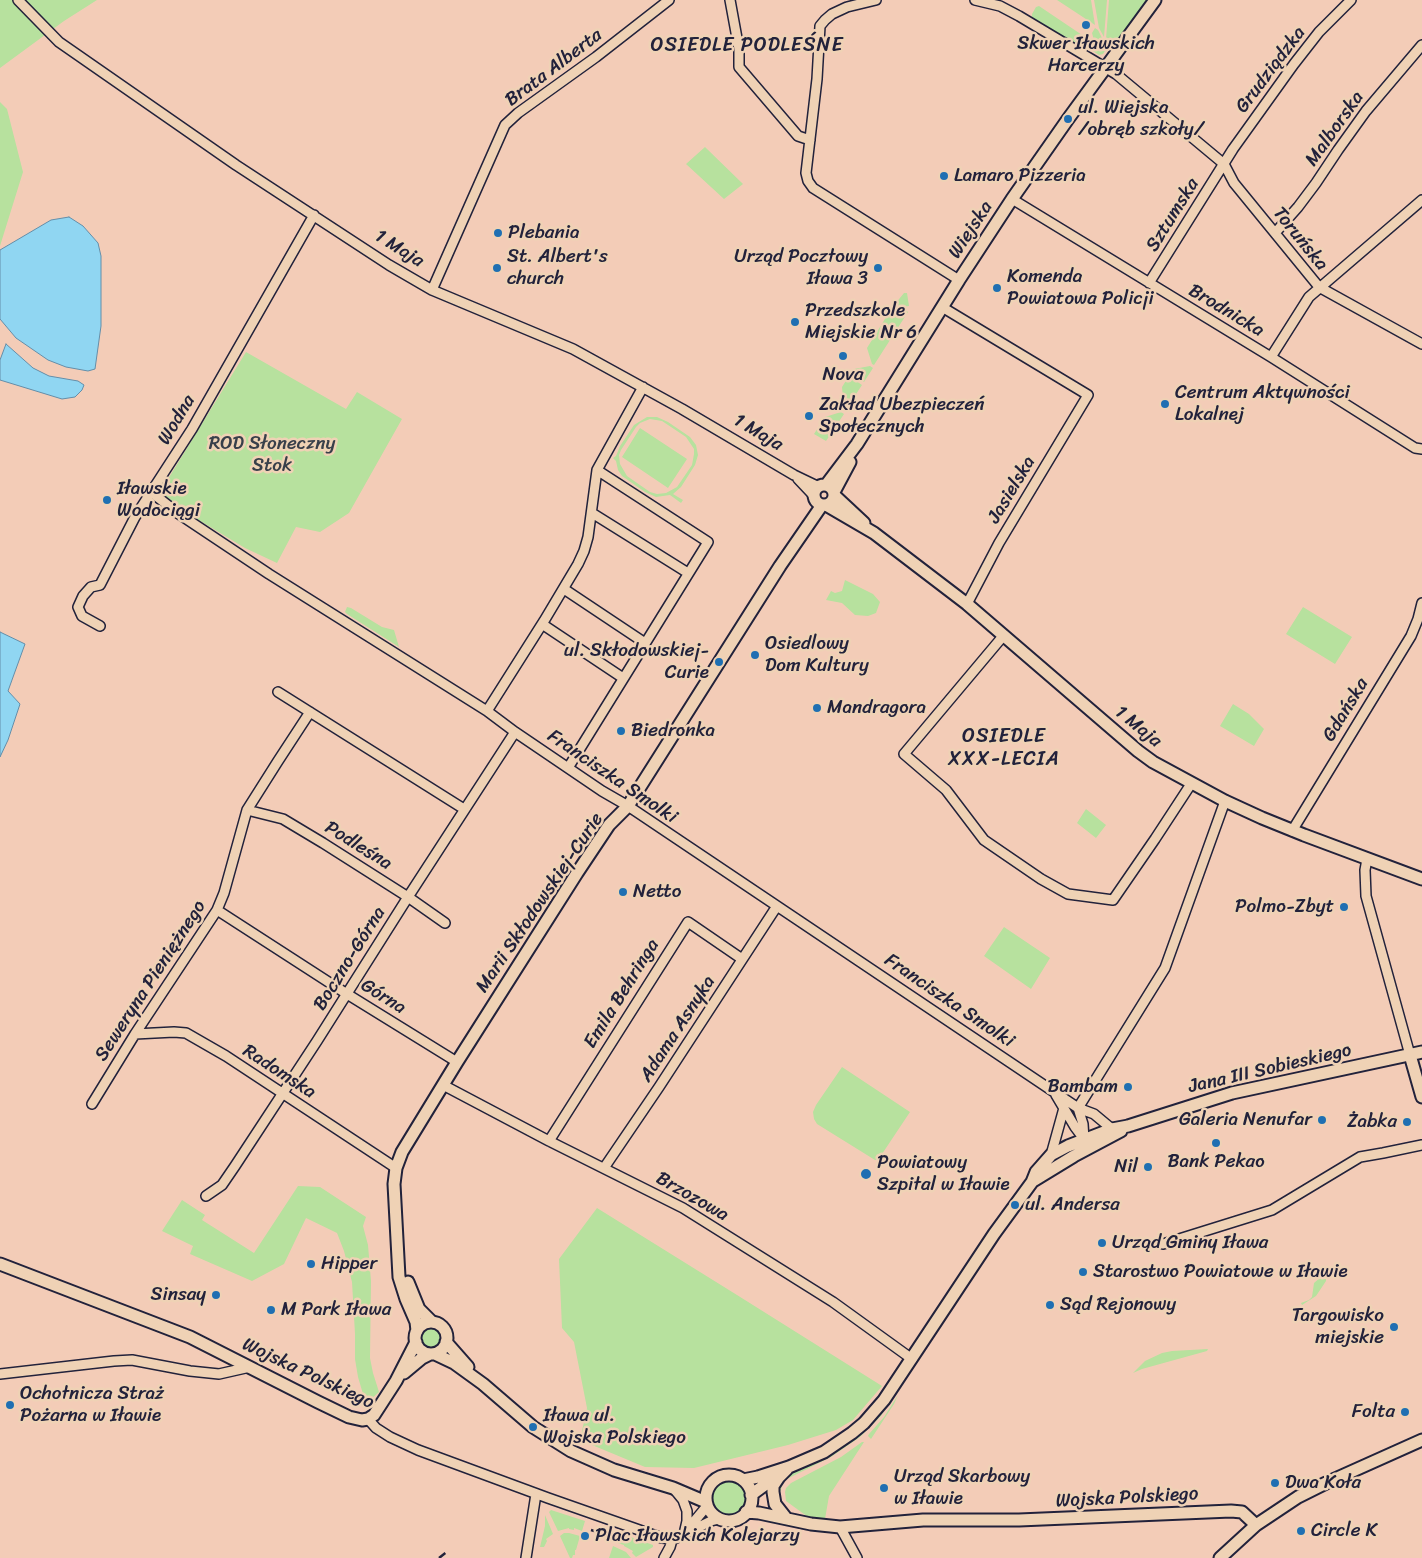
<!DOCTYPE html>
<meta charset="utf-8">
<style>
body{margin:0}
canvas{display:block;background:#f3ccb7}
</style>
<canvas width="1422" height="1558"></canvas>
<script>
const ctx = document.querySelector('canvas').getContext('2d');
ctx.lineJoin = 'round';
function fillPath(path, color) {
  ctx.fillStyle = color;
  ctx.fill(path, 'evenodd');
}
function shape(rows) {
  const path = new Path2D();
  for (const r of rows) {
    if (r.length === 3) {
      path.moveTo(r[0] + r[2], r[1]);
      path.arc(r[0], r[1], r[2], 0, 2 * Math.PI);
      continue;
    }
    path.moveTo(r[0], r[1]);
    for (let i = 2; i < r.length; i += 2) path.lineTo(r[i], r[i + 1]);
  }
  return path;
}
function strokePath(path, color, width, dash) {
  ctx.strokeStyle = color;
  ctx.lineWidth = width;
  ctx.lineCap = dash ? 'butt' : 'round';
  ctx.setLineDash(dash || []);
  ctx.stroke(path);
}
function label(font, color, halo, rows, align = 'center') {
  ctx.font = font + ' Sriracha,sans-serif';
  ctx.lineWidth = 5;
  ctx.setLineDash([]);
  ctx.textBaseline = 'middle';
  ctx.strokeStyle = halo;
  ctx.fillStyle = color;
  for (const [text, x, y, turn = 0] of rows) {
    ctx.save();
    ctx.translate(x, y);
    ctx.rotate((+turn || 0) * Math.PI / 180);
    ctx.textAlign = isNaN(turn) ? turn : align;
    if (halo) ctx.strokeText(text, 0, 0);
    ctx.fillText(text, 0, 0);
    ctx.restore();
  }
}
const green = shape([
 [0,0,97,0,64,21,0,68],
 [1057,0,1091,0,1095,25],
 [1094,0,1107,0,1104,37,1099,28],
 [1109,0,1150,0,1116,46,1109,43,1106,39],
 [1039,6,1088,39,1089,42,1086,47,1079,48,1034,20,1032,17,1032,14,1036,7],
 [1095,28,1098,30,1107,48,1103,54,1099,55,1091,50,1095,44,1092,33],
 [0,102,7,109,23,172,0,246],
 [705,147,743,184,724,199,686,164],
 [904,293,907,293,909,306,895,308,895,304],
 [905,310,908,312,874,365,872,364,867,348,888,314],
 [246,352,346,409,357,392,402,419,349,513,320,532,296,527,277,563,245,548,197,519,160,492],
 [870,366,873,368,864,382,850,374,854,369],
 [849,376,862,385,845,411,844,409,842,387],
 [841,412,844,414,826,441,814,434,825,417],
 [647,417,657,417,668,422,690,437,696,445,698,455,695,465,681,487,673,494,683,500,681,503,670,495,656,497,645,492,622,476,618,470,616,461,613,458,616,456,620,446,634,425],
 [650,419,662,421,686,437,694,449,694,454,692,465,677,487,666,493,657,494,650,492,627,476,620,464,619,455,621,450,636,427,640,423],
 [640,428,687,459,668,488,622,457],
 [845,580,873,594,880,602,876,613,868,616,855,615,842,603,826,600,831,591,835,593,842,591],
 [347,607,351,608,382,627,394,630,399,647,347,614,345,612],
 [1303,607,1352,637,1335,664,1286,634],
 [1233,704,1249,714,1264,729,1254,746,1220,726],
 [1086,809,1106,825,1096,838,1077,823],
 [1004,927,1050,958,1031,989,984,956],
 [842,1067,910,1112,878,1160,875,1160,817,1124,814,1119,813,1112,816,1105],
 [298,1186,320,1187,366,1217,363,1226,368,1245,371,1281,370,1358,373,1373,379,1392,369,1401,363,1394,358,1377,355,1359,355,1334,352,1282,344,1251,337,1233,306,1218,284,1264,252,1281,190,1254,193,1246,162,1231,182,1200,205,1215,202,1220,254,1253],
 [597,1208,737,1295,882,1386,853,1420,836,1430,788,1445,694,1468,645,1467,580,1440,587,1408,574,1342,562,1328,559,1259],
 [1322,1276,1326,1276,1326,1281,1316,1296,1302,1305,1301,1303,1309,1300,1312,1297,1314,1283],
 [431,1338,10],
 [1208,1349,1207,1351,1142,1369,1133,1373,1145,1361,1162,1353,1172,1351],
 [896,1392,881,1416,860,1437,831,1457,787,1479,783,1483,780,1492,776,1492,777,1488,786,1475,797,1469],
 [898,1395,894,1404,871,1439,868,1436,869,1434,884,1417],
 [862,1442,864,1442,829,1496,825,1519,808,1517,786,1501,785,1492,786,1488,791,1483,841,1457],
 [729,1497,17],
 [551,1510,585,1521,582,1531,574,1528,574,1530,569,1529,569,1528,558,1531,549,1512],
 [545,1515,553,1534,546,1539,547,1541,544,1547,540,1547,545,1526],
 [617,1532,653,1545,653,1547,636,1557,632,1553,633,1551,624,1546,624,1545,614,1542],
 [564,1533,569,1533,580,1536,576,1550,575,1550,575,1555,573,1555,572,1558,570,1558,560,1536],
 [613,1546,626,1552,631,1558,609,1558]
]);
const water = shape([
 [69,217,83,226,98,243,101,256,101,326,95,369,88,371,66,367,48,360,16,338,0,319,0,250,51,220,69,217],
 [6,344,33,368,49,376,78,381,84,385,82,390,75,397,62,399,0,380,0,360,6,344],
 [0,632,25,644,8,691,20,704,8,740,0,757,0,632]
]);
const minor = shape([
 [18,0,59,42,236,165,389,265,432,290,573,349,682,409,794,475,819,487],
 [730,0,739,49,739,67,798,136,810,140],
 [876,0,847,7,832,14,825,20,820,26,817,79,806,173,808,181,813,188,959,280],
 [975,0,1000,6,1019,16,1116,74,1224,164,1234,183,1319,287,1422,344],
 [1012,199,1271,357,1415,448,1422,449],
 [1275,233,1298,207,1316,183,1338,150,1366,111,1422,45],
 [1149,283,1233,149,1294,64,1319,32,1351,0],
 [432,290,505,125,518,113,596,57,669,0],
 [942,307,1088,395,999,543,967,604],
 [1271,357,1309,297,1422,200],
 [798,479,815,497],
 [151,492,179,514,269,574,487,711,515,732,602,791,628,806,1078,1108,1094,1114,1112,1129],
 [592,513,688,573],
 [564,589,645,643],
 [542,624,623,678],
 [100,626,82,616,78,607,83,596,91,587,100,585,135,517,192,429,314,215],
 [1004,635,904,754,946,790,984,840,1041,879,1068,894,1113,900,1155,839,1191,784],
 [278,692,464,809],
 [487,711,544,621,578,564,584,551,588,537,597,470,643,387],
 [568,768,708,542,597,470],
 [247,810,283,819,323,843,408,897,445,923],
 [1292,831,1411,636,1418,619,1422,603],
 [1367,859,1365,870,1366,896,1410,1055],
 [217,910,347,994,457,1062],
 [135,1034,174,1032,186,1033,226,1056,396,1168],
 [443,1085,549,1141,683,1208,833,1302,912,1359],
 [1056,1095,1075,1127,1084,1139],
 [92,1104,135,1034,217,910,224,893,247,810,278,761,310,712],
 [1078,1108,1165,968,1225,801],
 [1078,1108,1083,1124,1084,1139],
 [549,1141,688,922,742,959],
 [1051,1155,1064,1108],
 [604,1168,659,1087,777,906],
 [206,1196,222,1185,235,1166,317,1041,408,897,515,732],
 [1163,1244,1272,1210,1360,1157,1383,1153,1422,1145],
 [0,1374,114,1361,132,1360,190,1371,219,1374,250,1367],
 [368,1419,376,1428,390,1437,418,1450,548,1498,662,1538,674,1539,711,1521,719,1519],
 [674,1489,683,1500,687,1511,687,1521,684,1534],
 [840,1527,857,1558],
 [687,1530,707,1506],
 [526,1558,536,1494],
 [664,1558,670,1547,672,1540]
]);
const tertiary = shape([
 [826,485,857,444,959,280,1012,199,1068,119,1155,0],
 [824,495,10],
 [834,492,850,462],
 [834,495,864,523],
 [826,505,874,533,967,604,1138,751,1153,762,1225,801,1262,818,1304,835,1422,879],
 [1410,1055,1422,1097],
 [1033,1181,1074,1156,1121,1131],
 [0,1264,190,1337,318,1402,349,1417,362,1420,368,1419,374,1415,396,1381,416,1342],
 [408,1282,419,1309,432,1322],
 [431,1338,16],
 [417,1331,416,1322,406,1299,399,1277,394,1184,396,1168,402,1152,457,1062,577,873,609,825,628,806,780,566,822,505],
 [446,1342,468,1367],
 [435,1354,454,1363,483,1384,533,1427,571,1451,614,1470,673,1488,706,1502],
 [404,1373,422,1358,430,1354],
 [729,1498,23],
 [743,1480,758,1477,789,1467,824,1452,852,1433,864,1423,884,1400,994,1234,1032,1182,1036,1172,1051,1155,1068,1146,1112,1129,1128,1126,1232,1093,1422,1052],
 [751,1495,778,1475],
 [746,1512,759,1513,811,1524,840,1527,923,1520,1019,1520,1231,1511,1242,1512,1256,1525],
 [786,1518,775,1504,773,1492,773,1486,779,1477,787,1469],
 [1220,1558,1256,1525,1298,1497,1326,1483,1422,1440]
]);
const rail = shape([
 [591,1530,607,1535],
 [439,1558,448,1551]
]);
const markers = [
 [1086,25,5,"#1f6fb2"],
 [1068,119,5,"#1f6fb2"],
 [944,176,5,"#1f6fb2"],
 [498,233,5,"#1f6fb2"],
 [497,268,5,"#1f6fb2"],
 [878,268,5,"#1f6fb2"],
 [997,288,5,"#1f6fb2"],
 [795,322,5,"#1f6fb2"],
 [843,356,5,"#1f6fb2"],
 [1165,404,5,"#1f6fb2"],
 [809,416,5,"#1f6fb2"],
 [107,500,5,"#1f6fb2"],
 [755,655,5,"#1f6fb2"],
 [719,662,5,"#1f6fb2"],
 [817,708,5,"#1f6fb2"],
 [621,731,5,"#1f6fb2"],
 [623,892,5,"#1f6fb2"],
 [1344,907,5,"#1f6fb2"],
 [1128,1087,5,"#1f6fb2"],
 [1322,1120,5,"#1f6fb2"],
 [1407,1122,5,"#1f6fb2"],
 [1216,1143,5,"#1f6fb2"],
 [1148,1167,5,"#1f6fb2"],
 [866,1174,6,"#1f6fb2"],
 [1015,1205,5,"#1f6fb2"],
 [1102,1243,5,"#1f6fb2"],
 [311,1264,5,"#1f6fb2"],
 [1083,1272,5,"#1f6fb2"],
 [216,1295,5,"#1f6fb2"],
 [1050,1305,5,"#1f6fb2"],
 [271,1310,5,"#1f6fb2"],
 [1394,1327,5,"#1f6fb2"],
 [10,1405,5,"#1f6fb2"],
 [1405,1412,5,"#1f6fb2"],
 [533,1427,5,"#1f6fb2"],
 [1275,1483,5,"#1f6fb2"],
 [884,1488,5,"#1f6fb2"],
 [1301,1531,5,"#1f6fb2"],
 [585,1536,5,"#1f6fb2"]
];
const poiNames = [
 ["Skwer Iławskich",1086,44,"center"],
 ["Harcerzy",1086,66,"center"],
 ["ul. Wiejska",1078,108],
 ["/obręb szkoły/",1078,130],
 ["Lamaro Pizzeria",954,176],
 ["Plebania",508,233],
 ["St. Albert's",507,257],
 ["church",507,279],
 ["Urząd Pocztowy",868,257,"right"],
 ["Iława 3",868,279,"right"],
 ["Komenda",1007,277],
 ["Powiatowa Policji",1007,299],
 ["Przedszkole",805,311],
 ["Miejskie Nr 6",805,333],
 ["Nova",843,375,"center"],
 ["Centrum Aktywności",1175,393],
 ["Lokalnej",1175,415],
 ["Zakład Ubezpieczeń",819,405],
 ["Społecznych",819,427],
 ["Iławskie",117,489],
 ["Wodociągi",117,511],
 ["Osiedlowy",765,644],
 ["Dom Kultury",765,666],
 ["ul. Skłodowskiej-",709,651,"right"],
 ["Curie",709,673,"right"],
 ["Mandragora",827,708],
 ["Biedronka",631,731],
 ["Netto",633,892],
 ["Polmo-Zbyt",1334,907,"right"],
 ["Bambam",1118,1087,"right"],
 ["Galeria Nenufar",1312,1120,"right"],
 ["Żabka",1397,1122,"right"],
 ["Bank Pekao",1216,1162,"center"],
 ["Powiatowy",877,1163],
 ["Szpital w Iławie",877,1185],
 ["Nil",1138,1167,"right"],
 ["ul. Andersa",1025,1205],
 ["Urząd Gminy Iława",1112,1243],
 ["Hipper",321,1264],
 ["Starostwo Powiatowe w Iławie",1093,1272],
 ["Sinsay",206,1295,"right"],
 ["Sąd Rejonowy",1060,1305],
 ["M Park Iława",281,1310],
 ["Targowisko",1384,1316,"right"],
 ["miejskie",1384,1338,"right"],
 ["Ochotnicza Straż",20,1394],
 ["Pożarna w Iławie",20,1416],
 ["Folta",1395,1412,"right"],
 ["Iława ul.",543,1416],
 ["Wojska Polskiego",543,1438],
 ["Urząd Skarbowy",894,1477],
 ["w Iławie",894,1499],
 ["Dwa Koła",1285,1483],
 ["Circle K",1311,1531],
 ["Plac Iławskich Kolejarzy",595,1536]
];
const streetNames = [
 ["Brata Alberta",554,68,-37],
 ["Grudziądzka",1271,70,-53],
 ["Malborska",1335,129,-55],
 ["Sztumska",1173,215,-58],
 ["Wiejska",971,230,-57],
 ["Toruńska",1300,239,51],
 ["1 Maja",399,249,32],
 ["Brodnicka",1226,311,31],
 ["Wodna",177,420,-59],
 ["1 Maja",758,433,31],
 ["Jasielska",1012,490,-59],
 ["Gdańska",1346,710,-59],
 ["1 Maja",1138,727,39],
 ["Franciszka Smolki",612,777,34],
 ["Podleśna",358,846,32],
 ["Marii Skłodowskiej-Curie",540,903,-56],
 ["Boczno-Górna",350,959,-58],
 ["Seweryna Pieniężnego",151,981,-57],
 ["Emila Behringa",622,994,-58],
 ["Górna",383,997,32],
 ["Franciszka Smolki",949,1001,34],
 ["Adama Asnyka",678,1029,-57],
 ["Jana III Sobieskiego",1270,1069,-13],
 ["Radomska",279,1072,33],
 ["Brzozowa",692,1197,30],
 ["Wojska Polskiego",308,1374,25],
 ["Wojska Polskiego",1127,1498,-3]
];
const parkNames = [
 ["ROD Słoneczny",272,444],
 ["Stok",272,466]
];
const neighbourhoodNames = [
 ["OSIEDLE PODLEŚNE",747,46],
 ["OSIEDLE",1004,737],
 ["XXX-LECIA",1004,760]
];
fillPath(green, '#b7e19e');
fillPath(water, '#90d6f2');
strokePath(water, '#648ea9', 1);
strokePath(minor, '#22223b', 12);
strokePath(tertiary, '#22223b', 15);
strokePath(minor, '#efd2b5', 9);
strokePath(tertiary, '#efd2b5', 11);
strokePath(rail, '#22223b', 2.5, [8, 4]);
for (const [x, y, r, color] of markers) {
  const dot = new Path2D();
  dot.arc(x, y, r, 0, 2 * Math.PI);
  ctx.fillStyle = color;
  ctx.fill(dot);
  strokePath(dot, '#efd2b5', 2);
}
label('19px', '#22223b', '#efd2b5', poiNames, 'left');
label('19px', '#22223b', '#efd2b5', streetNames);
label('19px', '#383f4a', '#efd2b5', parkNames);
ctx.letterSpacing = '1px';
label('20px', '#22223b', '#efd2b5', neighbourhoodNames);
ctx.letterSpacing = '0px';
</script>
